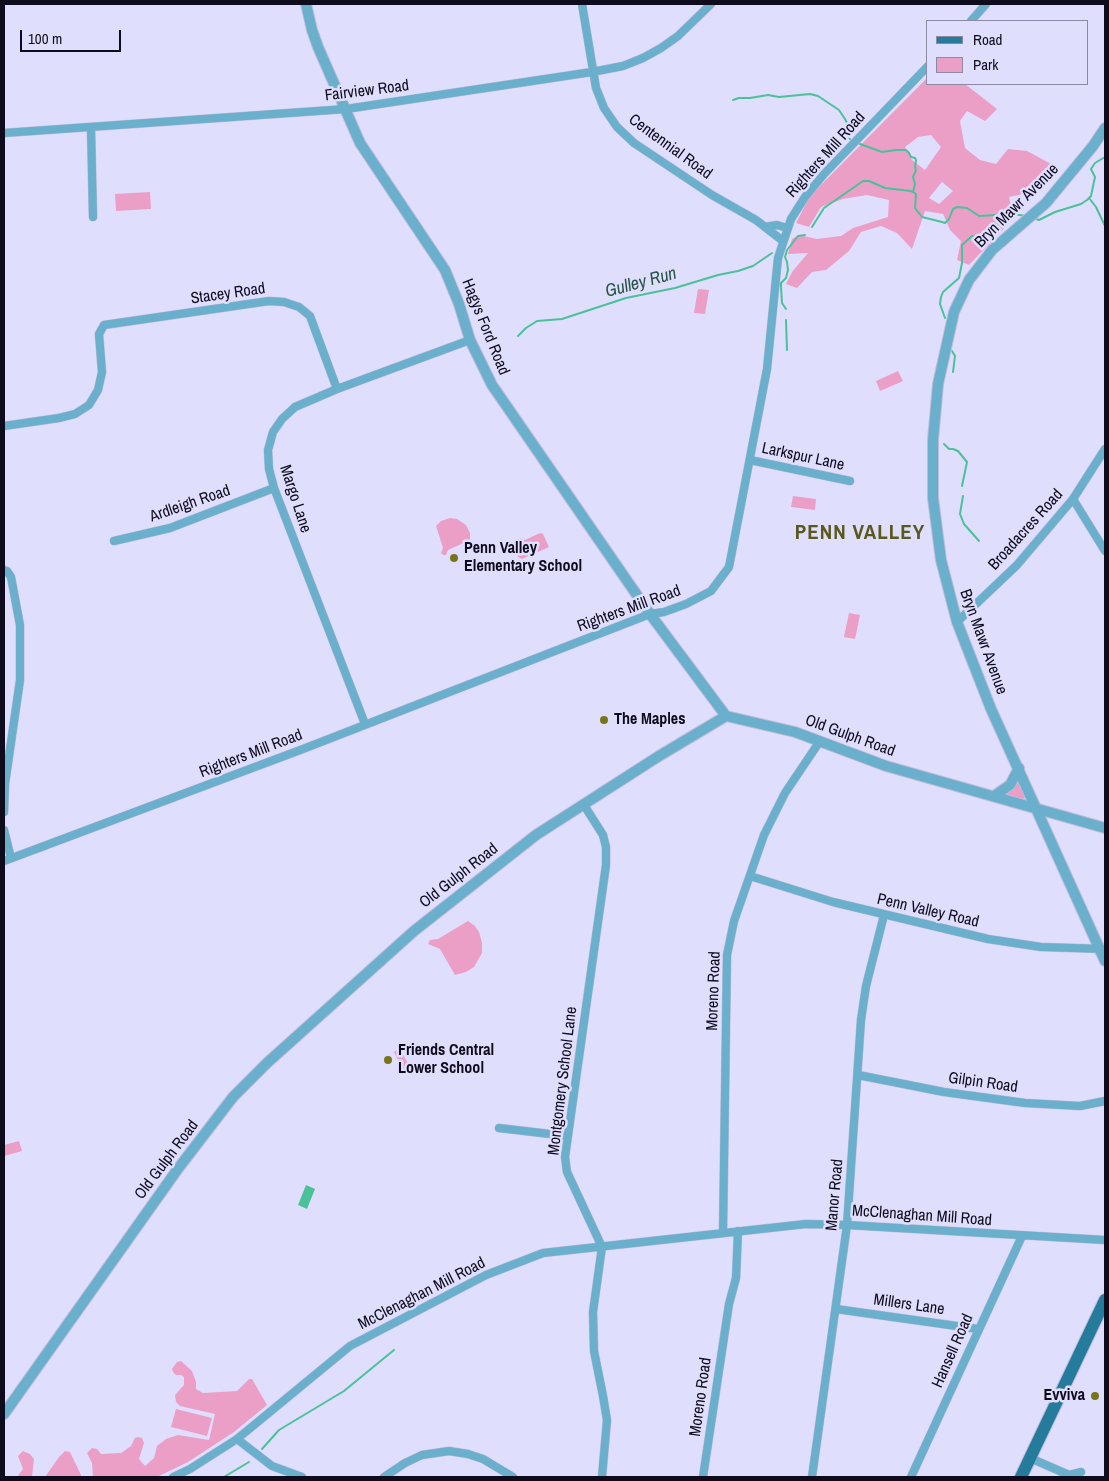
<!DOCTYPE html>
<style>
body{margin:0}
#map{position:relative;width:1109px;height:1481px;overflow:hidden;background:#e0defd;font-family:"Archivo Narrow",sans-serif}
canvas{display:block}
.frame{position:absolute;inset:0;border:5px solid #0d0b1c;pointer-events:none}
.legend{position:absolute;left:926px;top:20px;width:162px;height:65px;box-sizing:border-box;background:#e0defd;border:1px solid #8c8aa3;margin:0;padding:6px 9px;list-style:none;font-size:15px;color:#0d0b1c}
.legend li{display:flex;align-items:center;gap:10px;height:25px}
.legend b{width:25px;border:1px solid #8c8aa3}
.scale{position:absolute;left:20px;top:30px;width:101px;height:22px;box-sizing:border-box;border:2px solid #0d0b1c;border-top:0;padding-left:6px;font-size:15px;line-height:18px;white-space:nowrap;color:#0d0b1c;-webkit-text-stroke:4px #e0defd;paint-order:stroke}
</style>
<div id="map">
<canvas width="1109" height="1481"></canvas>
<div class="frame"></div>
<ul class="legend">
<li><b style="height:6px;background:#257b9b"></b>Road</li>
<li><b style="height:14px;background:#eb9fc6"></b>Park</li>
</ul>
<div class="scale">100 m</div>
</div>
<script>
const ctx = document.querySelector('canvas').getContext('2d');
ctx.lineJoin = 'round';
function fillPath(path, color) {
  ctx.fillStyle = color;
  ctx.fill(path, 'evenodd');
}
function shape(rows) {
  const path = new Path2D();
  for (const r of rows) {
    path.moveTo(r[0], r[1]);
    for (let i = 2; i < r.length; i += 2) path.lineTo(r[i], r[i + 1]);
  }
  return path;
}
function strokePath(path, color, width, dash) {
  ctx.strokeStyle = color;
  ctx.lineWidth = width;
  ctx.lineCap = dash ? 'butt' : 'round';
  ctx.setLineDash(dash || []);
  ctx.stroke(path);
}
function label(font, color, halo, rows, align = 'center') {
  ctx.font = font + ' "Archivo Narrow",sans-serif';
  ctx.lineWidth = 5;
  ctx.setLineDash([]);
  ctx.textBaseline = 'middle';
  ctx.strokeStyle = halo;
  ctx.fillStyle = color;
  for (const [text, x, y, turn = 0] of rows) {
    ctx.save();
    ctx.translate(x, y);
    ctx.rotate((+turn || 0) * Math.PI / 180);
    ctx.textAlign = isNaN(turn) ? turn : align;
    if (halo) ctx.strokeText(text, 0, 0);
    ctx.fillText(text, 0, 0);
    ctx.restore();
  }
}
const green = shape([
 [928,77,928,84,965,84,997,109,985,121,967,111,960,121,965,148,980,160,996,164,1008,149,1027,151,1053,165,1028,193,1009,197,1014,218,969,265,957,260,961,241,950,230,943,214,925,211,912,249,897,233,881,226,861,232,849,251,826,270,812,272,797,288,786,284,792,272,808,253,788,254,792,239,799,235,817,239,841,236,853,228,888,217,889,200,867,195,843,199,821,207,809,227,796,223,810,196],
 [931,135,941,147,925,170,912,160,905,147,918,137],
 [942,182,953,191,939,204,929,198],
 [150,192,151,209,116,211,115,194],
 [698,289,709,290,705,314,694,313],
 [898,371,903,381,880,391,876,381],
 [793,496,816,499,815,510,791,507],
 [450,518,457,519,466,525,470,533,470,540,448,550,446,555,443,555,441,553,443,548,436,526,441,521],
 [540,533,543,534,549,547,522,559,518,557,514,545,516,540,521,538,525,540],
 [849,613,860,615,855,639,844,637],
 [1018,781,1026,797,1022,800,1007,796,1007,792,1011,791],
 [468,921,475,926,479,932,482,943,482,953,474,967,466,972,455,975,440,949,428,944,430,940,438,939],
 [400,1048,410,1068,404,1072,394,1052],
 [19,1141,22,1151,4,1156,4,1145],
 [181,1361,192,1371,196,1382,196,1389,203,1393,237,1391,249,1379,252,1379,267,1405,234,1432,188,1462,157,1477,93,1477,92,1463,87,1453,92,1448,97,1449,101,1454,121,1453,131,1446,135,1438,138,1437,142,1438,144,1443,139,1459,145,1466,154,1458,157,1446,166,1439,178,1435,209,1440,215,1414,180,1406,176,1402,175,1395,184,1385,184,1377,181,1375,176,1375,173,1372,172,1369,177,1362],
 [176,1409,212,1418,207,1436,171,1427],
 [23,1451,30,1454,34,1459,32,1477,17,1477,23,1469,18,1456],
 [65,1451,70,1452,82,1477,45,1477,59,1457]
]);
const water = shape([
 [306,1185,315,1189,307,1209,298,1205]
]);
const stream = shape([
 [733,100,739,98,750,98,768,95,779,97,810,94,818,96,839,110,845,119,848,125,844,134,850,139],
 [860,144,882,152,896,150,906,150,909,153,911,157,915,158,916,160,915,167,916,170,913,177,915,184,913,192],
 [1089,198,1096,207,1105,226],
 [1033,218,1039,220,1055,212,1081,204,1087,200,1091,196,1095,177,1091,169,1095,163,1105,157],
 [812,227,824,208,863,181,869,181,885,188,911,191,916,194,915,208,922,217,942,222,945,223,949,219,953,209,957,207,967,208,979,216,1013,214,1026,216],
 [786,309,782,303,781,287,781,283,786,278,788,270,787,262,785,257,787,250,798,236,805,235],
 [945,318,940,304,941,297,943,292,959,278,962,263,962,245,972,236,981,238,986,235,1003,219,1004,216],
 [786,320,787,350],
 [518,336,526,328,537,321,562,319,626,298,675,288,718,275,738,271,753,266,772,253],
 [952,351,955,356,953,372],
 [944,444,949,449,953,449,958,451,967,462,962,486],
 [963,496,960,514,964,524,979,541],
 [262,1449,279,1430,344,1391,394,1350],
 [224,1477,249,1462]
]);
const minor = shape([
 [582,4,596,88,604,108,617,127,634,143,712,195,756,220,783,241],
 [971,21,986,4],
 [91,128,93,217],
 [4,133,346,109,592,72,623,66,643,58,661,48,678,36,711,4],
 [765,227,777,225,787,228],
 [4,426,59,418,75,414,89,405,98,390,102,372,99,334,104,325,269,301,284,302,299,307,310,316,337,389],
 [750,460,850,481],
 [1073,499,1105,551],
 [114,541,170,528,274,488],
 [4,570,7,571,11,577,20,625,20,680,5,784,4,812],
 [957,622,1017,565,1073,499,1105,449],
 [365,724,274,488,269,469,268,450,273,432,282,419,295,407,337,389,470,340],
 [584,805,603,835,606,847,606,865,565,1157,567,1172,602,1247,593,1312,594,1351,603,1396,607,1420,602,1477],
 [4,830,11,858],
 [4,861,303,749,650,614,664,612,686,604,711,591,729,567,767,369,778,258,791,219,805,197,824,174,928,66],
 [750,876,833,902,988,939,1041,947,1105,949],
 [858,1075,944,1092,1025,1103,1080,1106,1105,1101],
 [499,1128,567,1136],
 [723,1233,727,955,734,921,764,835,785,793,820,741],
 [836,1309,978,1329],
 [237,1439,272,1466,302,1477],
 [1030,1458,1069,1475,1068,1477],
 [1069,1475,1081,1472],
 [173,1477,190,1469,237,1439,350,1346,486,1275,543,1253,806,1224,847,1225,1105,1240],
 [384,1477,405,1463,422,1455,449,1451,468,1454,483,1459,513,1477],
 [703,1477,729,1304,736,1278,738,1231],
 [812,1477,847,1225,861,1020,866,986,884,915],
 [911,1477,1022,1236]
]);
const tertiary = shape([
 [306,4,312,30,318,47,360,143,445,270,459,304,470,340,492,385,650,614,726,716],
 [1105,128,1093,146,1046,203,992,250,969,280,954,312,938,384,933,440,933,498,941,560,957,622,991,709,1105,961],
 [994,796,1010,785,1019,768],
 [4,1414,177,1170,233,1097,267,1063,414,931,536,835,659,756,726,716,795,732,886,766,1105,828]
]);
const primary = shape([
 [1021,1477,1105,1300]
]);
const markers = [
 [454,558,5,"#787419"],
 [604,720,5,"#787419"],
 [388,1060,5,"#787419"],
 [1095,1396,5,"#787419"]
];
const streetNames = [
 ["Fairview Road",367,91,-7],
 ["Centennial Road",670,147,36],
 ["Righters Mill Road",826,155,-48],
 ["Bryn Mawr Avenue",1017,206,-45],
 ["Stacey Road",228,294,-8],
 ["Hagys Ford Road",485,327,68],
 ["Larkspur Lane",803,457,12],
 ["Margo Lane",295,499,72],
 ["Ardleigh Road",190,504,-19],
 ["Broadacres Road",1026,530,-48],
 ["Righters Mill Road",629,609,-20],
 ["Bryn Mawr Avenue",983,642,70],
 ["Old Gulph Road",850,736,20],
 ["Righters Mill Road",251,754,-21],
 ["Old Gulph Road",459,876,-38],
 ["Penn Valley Road",928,911,13],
 ["Moreno Road",714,991,-88],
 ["Montgomery School Lane",563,1081,-83],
 ["Gilpin Road",983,1083,8],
 ["Old Gulph Road",167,1160,-53],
 ["Manor Road",835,1195,-85],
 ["McClenaghan Mill Road",922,1216,4],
 ["McClenaghan Mill Road",422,1294,-27],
 ["Millers Lane",909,1305,8],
 ["Hansell Road",953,1351,-66],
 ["Moreno Road",701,1397,-82]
];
const poiNames = [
 ["Penn Valley",464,549],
 ["Elementary School",464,567],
 ["The Maples",614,720],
 ["Friends Central",398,1051],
 ["Lower School",398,1069],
 ["Evviva",1085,1396,"right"]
];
const waterNames = [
 ["Gulley Run",641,283,-15]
];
const districtNames = [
 ["PENN VALLEY",860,533]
];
fillPath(green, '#eb9fc6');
fillPath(water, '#4bc199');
strokePath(stream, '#4bc199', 2);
strokePath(minor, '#bebcd9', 9);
strokePath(tertiary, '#bebcd9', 12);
strokePath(primary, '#bebcd9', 14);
strokePath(minor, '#6aafcc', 8);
strokePath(tertiary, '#6aafcc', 10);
strokePath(primary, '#257b9b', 12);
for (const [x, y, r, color] of markers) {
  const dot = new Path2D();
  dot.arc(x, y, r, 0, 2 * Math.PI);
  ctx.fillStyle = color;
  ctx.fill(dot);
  strokePath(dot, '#e0defd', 2);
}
label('16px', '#0d0b1c', '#e0defd', streetNames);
label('bold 16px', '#0d0b1c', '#e0defd', poiNames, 'left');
label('italic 18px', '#255544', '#e0defd', waterNames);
ctx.letterSpacing = '1px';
label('bold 21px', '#5a581c', '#e0defd', districtNames);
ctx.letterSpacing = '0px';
</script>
